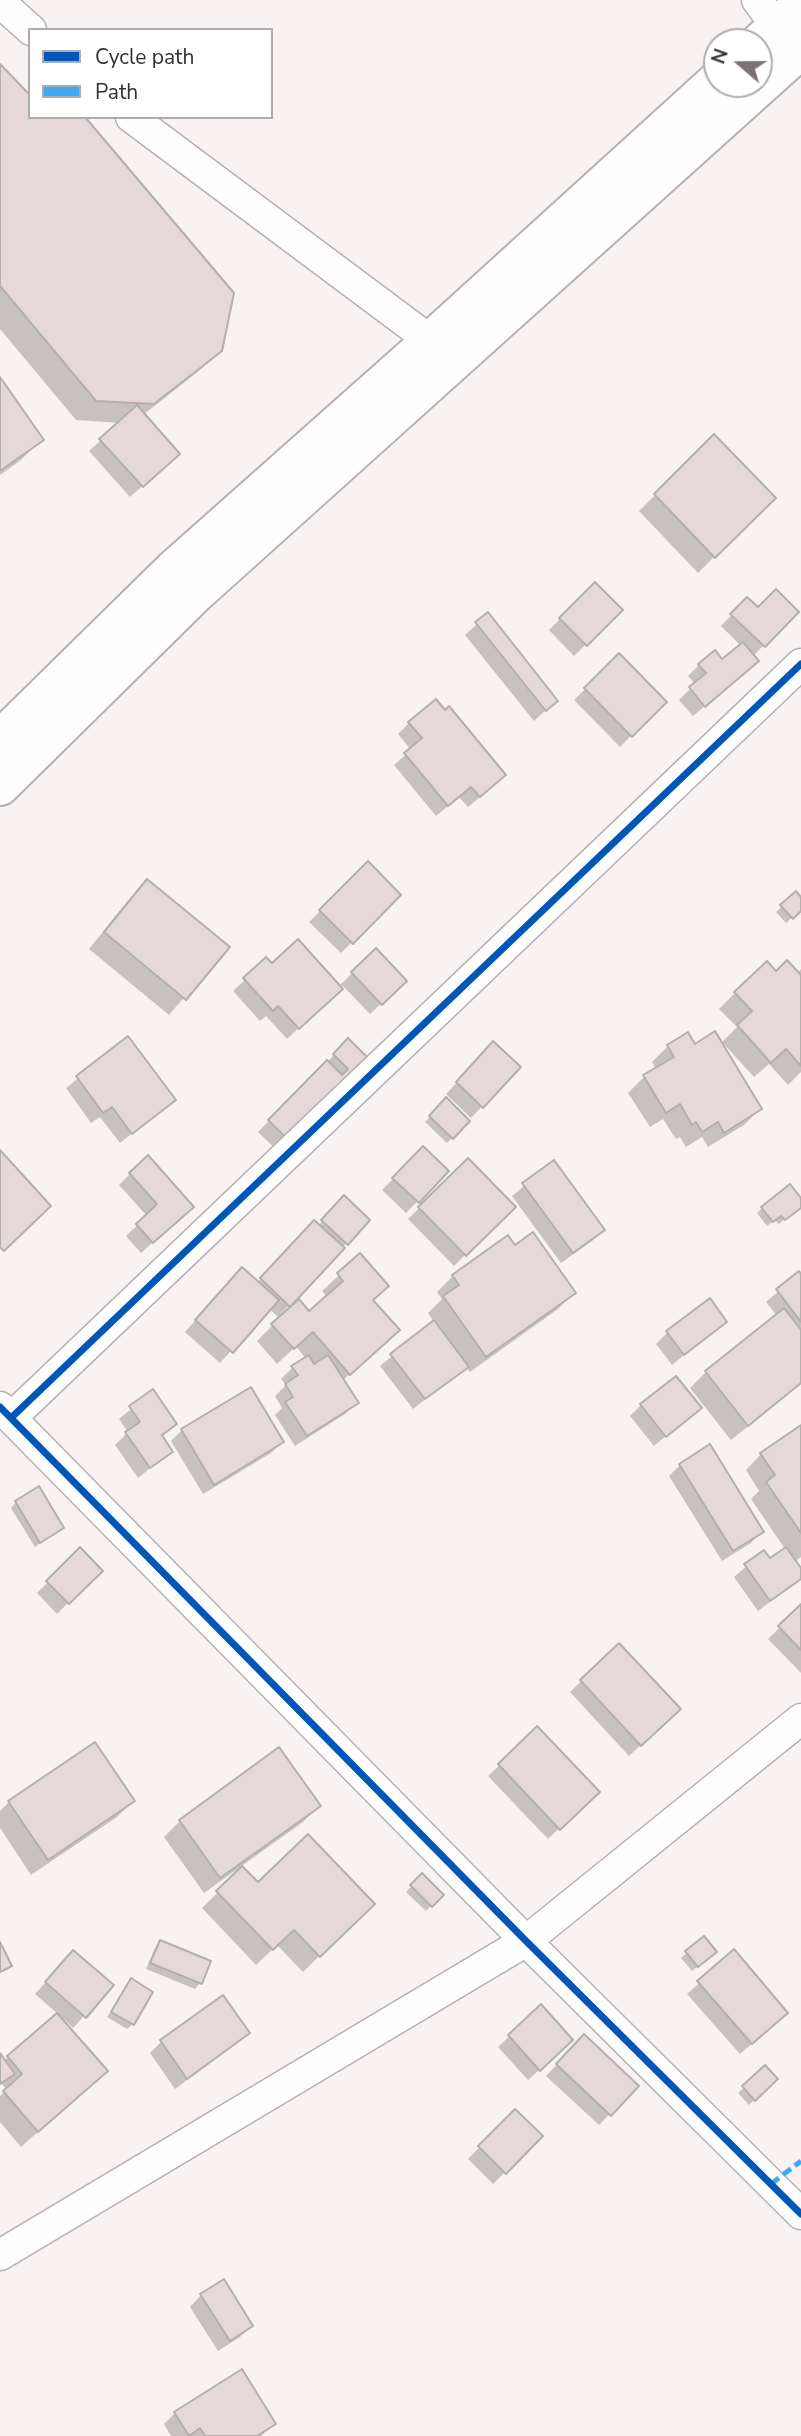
<!DOCTYPE html>
<style>
body{margin:0}
#map{position:relative;width:801px;height:2436px;overflow:hidden;background:#f9f2f2;font-family:"Nunito Sans",sans-serif}
canvas{display:block}
.legend{position:absolute;left:28px;top:28px;width:245px;height:91px;box-sizing:border-box;background:#fff;border:2px solid #aeacac;margin:0;padding:9px 12px;list-style:none;font-size:21px;color:#353030}
.legend li{display:flex;align-items:center;gap:14px;height:35px}
.legend b{width:35px;border:2px solid #aeacac}
.north{position:absolute;left:703px;top:28px;width:70px;height:70px;box-sizing:border-box;background:#fff;border:2px solid #aeacac;border-radius:50%;rotate:290deg;font-size:19px;font-weight:700;line-height:28px;text-align:center;color:#353030}
.north::after{content:'';display:block;margin:auto;width:24px;height:32px;background:#7a7474;clip-path:polygon(50% 0,100% 100%,50% 72%,0 100%)}
</style>
<div id="map">
<canvas width="801" height="2436"></canvas>
<ul class="legend">
<li><b style="height:9px;background:#0057b8"></b>Cycle path</li>
<li><b style="height:9px;background:#3fa9f5"></b>Path</li>
</ul>
<div class="north">N</div>
</div>
<script>
const ctx = document.querySelector('canvas').getContext('2d');
ctx.lineJoin = 'round';
function fillPath(path, color) {
  ctx.fillStyle = color;
  ctx.fill(path, 'evenodd');
}
function shape(rows) {
  const path = new Path2D();
  for (const r of rows) {
    path.moveTo(r[0], r[1]);
    for (let i = 2; i < r.length; i += 2) path.lineTo(r[i], r[i + 1]);
  }
  return path;
}
function strokePath(path, color, width, dash) {
  ctx.strokeStyle = color;
  ctx.lineWidth = width;
  ctx.lineCap = dash ? 'butt' : 'round';
  ctx.setLineDash(dash || []);
  ctx.stroke(path);
}
const shadow = shape([
 [0,66,30,117,221,350,200,370,143,415,166,465,130,497,89,451,120,423,76,420,0,329],
 [0,380,41,440,21,460,0,475],
 [714,437,773,498,698,573,639,511],
 [595,584,621,610,574,656,549,630],
 [747,599,758,609,797,612,753,656,745,672,693,716,679,700,695,684,688,676,699,665,722,662,741,646,721,626],
 [487,615,556,701,534,721,465,635],
 [619,656,664,702,620,747,574,700],
 [409,723,493,786,468,807,459,797,436,816,394,765,411,750,398,734],
 [368,863,399,895,341,953,309,922],
 [147,881,227,947,169,1015,89,949,131,897],
 [796,894,801,900,801,909,786,923,776,912],
 [376,950,405,981,370,1014,343,986,287,1039,266,1016,260,1021,233,991,266,960,272,966,339,986],
 [801,969,801,1072,788,1085,769,1064,754,1077,722,1042,737,1027,719,1009,735,993,776,973,797,974],
 [687,1035,695,1046,760,1109,744,1125,708,1147,702,1137,686,1147,680,1137,676,1139,663,1119,650,1127,628,1093,644,1077,656,1070,652,1062,668,1046],
 [128,1039,174,1100,120,1143,100,1117,91,1123,66,1088],
 [348,1041,372,1065,283,1156,258,1132],
 [483,1055,519,1068,471,1118,446,1094],
 [446,1100,468,1121,447,1143,425,1122],
 [423,1148,447,1171,406,1213,382,1190],
 [468,1160,513,1207,454,1266,408,1219],
 [553,1162,603,1230,592,1241,561,1263,512,1196],
 [130,1174,180,1218,141,1253,126,1236,147,1216,119,1185],
 [344,1198,368,1220,278,1317,269,1309,220,1363,185,1332,231,1280,257,1283,303,1233,318,1226],
 [801,1201,801,1206,779,1224,775,1220,767,1226,757,1213,762,1208],
 [514,1248,574,1293,558,1309,470,1372,466,1367,413,1409,380,1366,434,1322,428,1313,442,1299,437,1292,453,1276],
 [360,1256,382,1346,342,1381,356,1403,345,1414,295,1446,275,1415,282,1408,275,1396,286,1385,281,1379,292,1368,306,1359,296,1346,277,1364,257,1341,273,1325,309,1313,327,1297,322,1291],
 [799,1274,801,1277,801,1384,731,1440,690,1388,706,1372,777,1316,766,1302],
 [725,1322,672,1365,656,1344,667,1333],
 [152,1392,175,1424,161,1437,171,1451,138,1478,115,1445,128,1432,119,1419],
 [641,1405,699,1408,654,1446,630,1416],
 [801,1427,801,1557,794,1562,801,1571,801,1578,758,1611,734,1577,763,1552,770,1561,785,1549,751,1499,759,1491,746,1470,761,1454],
 [182,1430,282,1442,271,1453,203,1494,171,1441],
 [680,1465,762,1531,751,1543,722,1561,669,1476],
 [16,1502,62,1528,35,1547,11,1508],
 [80,1550,100,1571,57,1614,37,1593],
 [801,1607,801,1673,768,1639],
 [619,1645,667,1720,629,1756,570,1692],
 [537,1729,586,1803,548,1839,488,1776],
 [279,1750,319,1806,303,1822,204,1893,164,1837,180,1821],
 [133,1801,117,1817,31,1875,0,1828,0,1811,9,1802],
 [242,1869,258,1885,373,1904,303,1972,277,1945,256,1965,202,1908],
 [422,1875,442,1895,426,1911,406,1892],
 [704,1938,709,1957,692,1971,681,1958],
 [160,1943,209,1962,200,1983,195,1989,146,1969,155,1948],
 [73,1952,84,2016,73,2028,64,2019,62,2021,106,2071,21,2147,0,2122,0,2096,7,2090,2,2084,0,2085,0,2056,4,2061,58,2014,35,1994],
 [734,1952,775,2024,740,2054,687,1994],
 [131,1981,133,2024,127,2029,107,2017],
 [540,2007,560,2051,528,2080,498,2047],
 [247,2033,236,2044,175,2089,150,2053,161,2042],
 [584,2036,637,2086,599,2125,546,2076],
 [765,2067,776,2079,749,2105,738,2093],
 [515,2111,541,2136,493,2184,468,2159],
 [201,2295,251,2326,240,2337,218,2351,190,2307],
 [175,2413,274,2424,261,2436,171,2436,164,2424]
]);
const building = shape([
 [0,64,30,95,30,117,85,117,234,293,222,351,154,404,96,401,0,286,0,64],
 [0,377,44,440,0,471,0,377],
 [137,405,180,454,143,487,99,439,137,405],
 [714,434,776,498,715,558,654,494,714,434],
 [595,582,623,610,587,646,559,618,595,582],
 [776,589,799,612,765,647,730,614,747,597,758,607,776,589],
 [488,612,558,701,546,711,475,622,488,612],
 [743,642,759,661,705,707,689,687,706,673,698,664,715,650,722,659,743,642],
 [619,653,667,702,632,737,584,688,619,653],
 [436,699,445,710,449,706,506,775,480,797,471,787,448,806,404,753,422,738,408,722,436,699],
 [368,861,401,895,353,944,319,910,368,861],
 [147,879,230,947,186,1000,104,932,147,879],
 [796,891,801,897,801,911,793,919,780,905,796,891],
 [298,939,343,989,299,1029,278,1006,273,1011,243,978,266,957,272,963,298,939],
 [376,948,407,981,382,1005,351,972,376,948],
 [787,960,801,975,801,1066,786,1049,771,1063,737,1025,752,1011,734,992,767,961,776,971,787,960],
 [715,1031,762,1109,724,1133,718,1122,702,1132,696,1122,692,1125,680,1104,666,1113,643,1075,674,1057,667,1045,688,1032,695,1044,715,1031],
 [128,1036,176,1100,132,1134,112,1107,103,1113,76,1076,128,1036],
 [348,1038,375,1065,295,1146,268,1120,327,1060,342,1075,348,1069,333,1054,348,1038],
 [493,1041,521,1067,483,1108,456,1082,493,1041],
 [446,1097,470,1121,453,1139,429,1116,446,1097],
 [423,1146,449,1171,419,1203,392,1178,423,1146],
 [0,1150,51,1206,4,1251,0,1247,0,1150],
 [148,1155,194,1207,153,1243,136,1224,157,1204,129,1173,148,1155],
 [468,1158,516,1207,466,1256,418,1207,468,1158],
 [554,1160,605,1230,573,1253,522,1183,554,1160],
 [790,1184,801,1198,801,1208,785,1220,781,1216,773,1222,761,1207,790,1184],
 [344,1195,370,1220,348,1245,321,1220,344,1195],
 [314,1220,345,1248,290,1307,260,1278,314,1220],
 [533,1232,576,1293,486,1357,443,1296,459,1285,452,1275,508,1235,515,1245,533,1232],
 [360,1253,389,1286,373,1300,400,1330,350,1375,313,1332,294,1349,271,1324,299,1299,309,1311,343,1281,337,1273,360,1253],
 [242,1267,279,1300,233,1353,195,1320,242,1267],
 [799,1271,801,1274,801,1322,776,1289,799,1271],
 [710,1298,727,1322,684,1355,666,1331,710,1298],
 [784,1308,801,1330,801,1383,748,1426,705,1371,784,1308],
 [434,1320,469,1367,425,1399,390,1354,434,1320],
 [309,1355,314,1364,328,1355,359,1403,307,1436,285,1402,293,1397,285,1384,298,1375,291,1366,309,1355],
 [676,1376,702,1408,666,1437,640,1404,676,1376],
 [251,1387,284,1442,214,1485,181,1429,251,1387],
 [153,1389,177,1424,162,1435,173,1452,150,1468,125,1432,140,1422,129,1406,153,1389],
 [801,1425,801,1533,766,1482,775,1475,760,1453,801,1425],
 [710,1444,764,1532,733,1551,679,1464,710,1444],
 [39,1486,64,1528,40,1543,15,1501,39,1486],
 [80,1547,103,1571,69,1604,46,1581,80,1547],
 [786,1547,801,1568,801,1579,770,1601,744,1564,764,1550,770,1558,786,1547],
 [801,1604,801,1650,778,1626,801,1604],
 [619,1643,681,1709,641,1746,580,1680,619,1643],
 [537,1726,600,1792,560,1830,498,1764,537,1726],
 [95,1742,135,1801,48,1860,8,1801,95,1742],
 [279,1747,321,1806,220,1878,179,1820,279,1747],
 [308,1834,375,1904,320,1957,294,1930,273,1950,216,1891,242,1866,258,1882,308,1834],
 [422,1873,444,1895,432,1907,410,1885,422,1873],
 [704,1936,717,1952,698,1967,685,1951,704,1936],
 [160,1940,211,1961,202,1984,150,1963,160,1940],
 [0,1942,12,1966,0,1972,0,1942],
 [734,1949,788,2013,752,2044,697,1981,734,1949],
 [73,1950,114,1985,86,2018,45,1982,73,1950],
 [131,1978,153,1992,134,2025,111,2012,131,1978],
 [223,1995,250,2033,187,2079,160,2040,223,1995],
 [541,2004,573,2040,540,2071,508,2035,541,2004],
 [57,2013,108,2071,38,2132,3,2091,22,2074,7,2056,57,2013],
 [584,2034,639,2086,611,2116,556,2064,584,2034],
 [0,2053,15,2074,0,2084,0,2053],
 [765,2065,778,2079,755,2101,742,2086,765,2065],
 [515,2109,543,2136,506,2174,478,2146,515,2109],
 [224,2279,253,2326,230,2341,200,2294,224,2279],
 [242,2369,276,2424,257,2436,205,2436,200,2428,189,2436,174,2412,242,2369]
]);
const minor = shape([
 [757,0,777,27],
 [0,2,31,30],
 [131,117,431,341],
 [0,1407,526,1941,801,2214],
 [11,1418,801,664],
 [0,2255,526,1941,801,1719]
]);
const primary = shape([
 [759,43,801,5],
 [0,740,173,570,431,341,717,81],
 [0,786,195,594,801,49]
]);
const quiet = shape([
 [771,2184,801,2161]
]);
const cycleway = shape([
 [0,1407,526,1941,801,2214],
 [11,1418,801,664]
]);
fillPath(shadow, '#0003');
fillPath(building, '#e6d8d8');
strokePath(building, '#b4afaf', 2);
strokePath(minor, '#b6b1b1', 33);
strokePath(primary, '#b6b1b1', 42);
strokePath(minor, '#fefdfd', 30);
strokePath(primary, '#fefdfd', 38);
strokePath(quiet, '#3fa9f5', 5, [10, 5]);
strokePath(cycleway, '#0057b8', 7);
</script>
